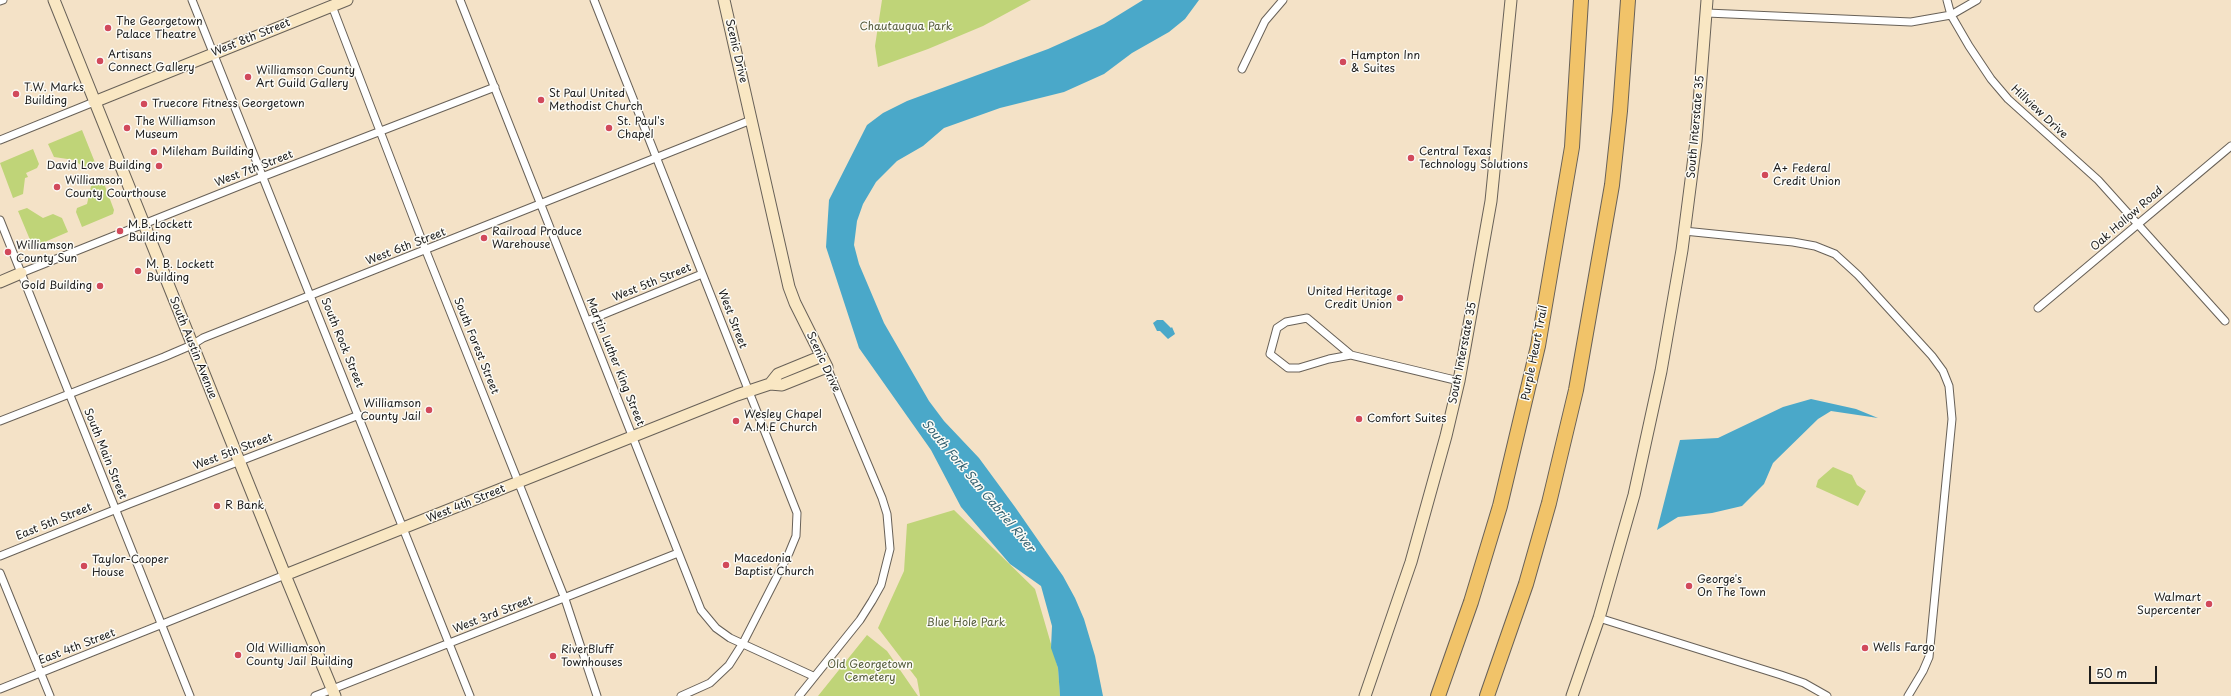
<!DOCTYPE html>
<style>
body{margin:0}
#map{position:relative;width:2231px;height:696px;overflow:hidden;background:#f4e2c7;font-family:"Playpen Sans",sans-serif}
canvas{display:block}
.scale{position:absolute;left:2089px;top:666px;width:68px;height:18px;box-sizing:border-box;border:2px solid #1c1c1c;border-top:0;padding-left:5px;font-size:12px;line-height:14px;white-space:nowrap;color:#1c1c1c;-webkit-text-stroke:3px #fdfcf7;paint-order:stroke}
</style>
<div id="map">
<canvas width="2231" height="696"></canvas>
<div class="scale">50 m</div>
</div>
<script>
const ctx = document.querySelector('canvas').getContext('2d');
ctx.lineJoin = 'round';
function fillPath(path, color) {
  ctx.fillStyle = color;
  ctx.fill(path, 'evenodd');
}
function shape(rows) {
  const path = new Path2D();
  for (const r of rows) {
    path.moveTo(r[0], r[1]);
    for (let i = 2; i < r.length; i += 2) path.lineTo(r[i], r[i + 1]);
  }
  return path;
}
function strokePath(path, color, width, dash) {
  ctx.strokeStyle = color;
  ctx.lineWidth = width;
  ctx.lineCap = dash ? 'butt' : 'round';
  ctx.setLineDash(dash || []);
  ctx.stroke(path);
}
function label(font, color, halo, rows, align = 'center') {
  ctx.font = font + ' "Playpen Sans",sans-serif';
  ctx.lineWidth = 3;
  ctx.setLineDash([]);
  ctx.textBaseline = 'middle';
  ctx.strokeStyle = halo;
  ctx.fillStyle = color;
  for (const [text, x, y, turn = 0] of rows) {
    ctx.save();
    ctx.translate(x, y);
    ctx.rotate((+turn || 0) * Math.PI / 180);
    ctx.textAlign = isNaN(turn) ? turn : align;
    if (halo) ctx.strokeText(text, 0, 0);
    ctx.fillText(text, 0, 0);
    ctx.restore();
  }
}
const green = shape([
 [882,0,1031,0,983,26,928,49,878,67,875,46],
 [82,130,96,165,86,169,74,160,54,157,48,144],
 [33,149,39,164,37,168,26,173,28,177,25,178,23,194,13,198,0,163],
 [102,178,114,210,113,214,82,227,76,212,77,208,87,204,92,182],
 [27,208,43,218,53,214,62,218,68,232,33,247,18,211],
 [1833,467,1852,475,1857,485,1866,491,1858,506,1816,487,1818,480],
 [954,510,1035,589,1058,668,1060,696,920,696,917,679,878,628,904,571,907,524],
 [867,635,887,651,918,696,818,696]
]);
const water = shape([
 [1143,0,1199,0,1185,19,1169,32,1132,53,1104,74,1064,92,1000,108,944,128,923,146,897,161,876,182,863,204,857,221,854,245,859,264,884,323,929,401,944,421,979,458,1015,507,1063,576,1075,598,1084,619,1095,656,1103,696,1060,696,1058,668,1051,648,1052,626,1041,586,1010,564,961,507,931,450,859,348,826,247,829,200,867,125,883,113,907,101,1048,49,1104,24],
 [1157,320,1163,320,1171,328,1172,327,1175,334,1168,339,1160,331,1157,331,1153,323],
 [1811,399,1856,409,1878,418,1831,411,1818,419,1773,463,1764,484,1742,506,1712,513,1678,517,1657,530,1680,440,1718,438,1783,407]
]);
const street = shape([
 [192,0,470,696],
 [460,0,701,610,716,628,730,638,813,676],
 [594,0,797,513,796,536,789,553,743,643,729,665,710,683,681,696],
 [1947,0,1951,15,1969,46,1991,79,2008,99,2098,180,2225,321],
 [0,1,3,0],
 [332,6,426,251,565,599,597,696],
 [1707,13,1911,22,1951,15,1977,0],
 [1242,69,1265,21,1283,0],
 [0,140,94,102],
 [0,220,190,696],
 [1684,231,1793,242,1815,246,1835,254,1858,275,1932,356,1943,371,1949,386,1952,419,1929,657,1923,671,1908,696],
 [21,273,254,180,495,87],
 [2038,308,2231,146],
 [587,321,702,274],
 [1351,355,1307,318,1286,322,1277,328,1270,354,1288,368,1299,368,1329,359,1351,355,1459,381],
 [0,421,164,357,192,345,203,338,751,120],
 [0,556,129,504,359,415],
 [0,573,50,696],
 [1599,618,1781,675,1804,683,1827,696],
 [0,689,285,575],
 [315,696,678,553],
 [799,696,860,620,872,601,881,585,890,549,887,514,882,498,827,367]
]);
const secondary = shape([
 [54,0,285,575,335,696],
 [94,102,347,0],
 [0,282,21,273],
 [770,384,778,374,822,356],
 [285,575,737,395,770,384,782,385,827,367,795,303,789,287,724,0],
 [1365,696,1411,562,1446,436,1459,381,1491,201,1511,0],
 [1572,696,1599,618,1634,495,1661,371,1682,250,1696,141,1707,0]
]);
const highway = shape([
 [1438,696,1471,602,1500,506,1538,346,1572,147,1581,0],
 [1487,696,1526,584,1549,503,1576,390,1612,185,1620,111,1628,0]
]);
const markers = [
 [108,28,4,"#d1495b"],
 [100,61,4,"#d1495b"],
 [1343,62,4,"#d1495b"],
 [248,77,4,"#d1495b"],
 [16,94,4,"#d1495b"],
 [541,100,4,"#d1495b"],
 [144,104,4,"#d1495b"],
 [127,128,4,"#d1495b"],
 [609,128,4,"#d1495b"],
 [154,152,4,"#d1495b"],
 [1411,158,4,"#d1495b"],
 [159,166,4,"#d1495b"],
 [1765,175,4,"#d1495b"],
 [57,187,4,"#d1495b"],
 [120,231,4,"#d1495b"],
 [484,238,4,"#d1495b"],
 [8,252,4,"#d1495b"],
 [138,271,4,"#d1495b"],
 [100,286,4,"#d1495b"],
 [1400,298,4,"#d1495b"],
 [429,410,4,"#d1495b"],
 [1359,419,4,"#d1495b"],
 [736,421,4,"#d1495b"],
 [217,506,4,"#d1495b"],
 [726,565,4,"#d1495b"],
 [84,566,4,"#d1495b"],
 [1689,586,4,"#d1495b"],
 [2209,604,4,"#d1495b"],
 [1865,648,4,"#d1495b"],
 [238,655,4,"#d1495b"],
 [553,656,4,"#d1495b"]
];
const poiNames = [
 ["The Georgetown",116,22],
 ["Palace Theatre",116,35],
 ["Artisans",108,55],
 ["Connect Gallery",108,68],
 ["Hampton Inn",1351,56],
 ["& Suites",1351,69],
 ["Williamson County",256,71],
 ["Art Guild Gallery",256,84],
 ["T.W. Marks",24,88],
 ["Building",24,101],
 ["St Paul United",549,94],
 ["Methodist Church",549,107],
 ["Truecore Fitness Georgetown",152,104],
 ["The Williamson",135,122],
 ["Museum",135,135],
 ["St. Paul's",617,122],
 ["Chapel",617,135],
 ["Mileham Building",162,152],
 ["Central Texas",1419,152],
 ["Technology Solutions",1419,165],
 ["David Love Building",151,166,"right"],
 ["A+ Federal",1773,169],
 ["Credit Union",1773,182],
 ["Williamson",65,181],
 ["County Courthouse",65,194],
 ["M.B. Lockett",128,225],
 ["Building",128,238],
 ["Railroad Produce",492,232],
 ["Warehouse",492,245],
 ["Williamson",16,246],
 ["County Sun",16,259],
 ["M. B. Lockett",146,265],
 ["Building",146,278],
 ["Gold Building",92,286,"right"],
 ["United Heritage",1392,292,"right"],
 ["Credit Union",1392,305,"right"],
 ["Williamson",421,404,"right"],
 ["County Jail",421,417,"right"],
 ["Wesley Chapel",744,415],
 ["A.M.E Church",744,428],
 ["Comfort Suites",1367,419],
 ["R Bank",225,506],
 ["Macedonia",734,559],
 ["Baptist Church",734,572],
 ["Taylor-Cooper",92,560],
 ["House",92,573],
 ["George's",1697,580],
 ["On The Town",1697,593],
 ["Walmart",2201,598,"right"],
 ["Supercenter",2201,611,"right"],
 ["Wells Fargo",1873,648],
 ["Old Williamson",246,649],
 ["County Jail Building",246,662],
 ["RiverBluff",561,650],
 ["Townhouses",561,663]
];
const parkNames = [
 ["Chautauqua Park",906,27],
 ["Blue Hole Park",966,623],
 ["Old Georgetown",870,665],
 ["Cemetery",870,678]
];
const streetNames = [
 ["West 8th Street",251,38,-22],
 ["Scenic Drive",736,51,77],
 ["Hillview Drive",2039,112,43],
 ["South Interstate 35",1696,127,-85],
 ["West 7th Street",254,169,-21],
 ["Oak Hollow Road",2127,219,-41],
 ["West 6th Street",406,247,-21],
 ["West 5th Street",652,283,-22],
 ["West Street",732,319,69],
 ["South Rock Street",342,343,68],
 ["South Forest Street",476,346,68],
 ["South Austin Avenue",193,348,68],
 ["South Interstate 35",1463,353,-79],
 ["Purple Heart Trail",1535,353,-79],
 ["Martin Luther King Street",615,362,68],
 ["Scenic Drive",823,362,65],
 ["West 5th Street",233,452,-21],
 ["South Main Street",105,454,68],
 ["West 4th Street",466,504,-22],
 ["East 5th Street",54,522,-22],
 ["West 3rd Street",493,615,-21],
 ["East 4th Street",77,647,-21]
];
const waterNames = [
 ["South Fork San Gabriel River",978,486,50]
];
fillPath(green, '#bfd478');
fillPath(water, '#4aa8c9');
strokePath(street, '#686158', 9);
strokePath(secondary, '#686158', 13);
strokePath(highway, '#686158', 16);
strokePath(street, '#fff', 7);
strokePath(secondary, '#f9e7c3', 11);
strokePath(highway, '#f1c369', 14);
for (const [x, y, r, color] of markers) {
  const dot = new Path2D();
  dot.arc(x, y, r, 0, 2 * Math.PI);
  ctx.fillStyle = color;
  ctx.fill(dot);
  strokePath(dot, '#fdfcf7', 1.5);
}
label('11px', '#1c1c1c', '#fdfcf7', poiNames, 'left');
label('11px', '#555c3c', '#fdfcf7', parkNames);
label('11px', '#1c1c1c', '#fdfcf7', streetNames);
label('italic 12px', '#336272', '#fdfcf7', waterNames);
</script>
